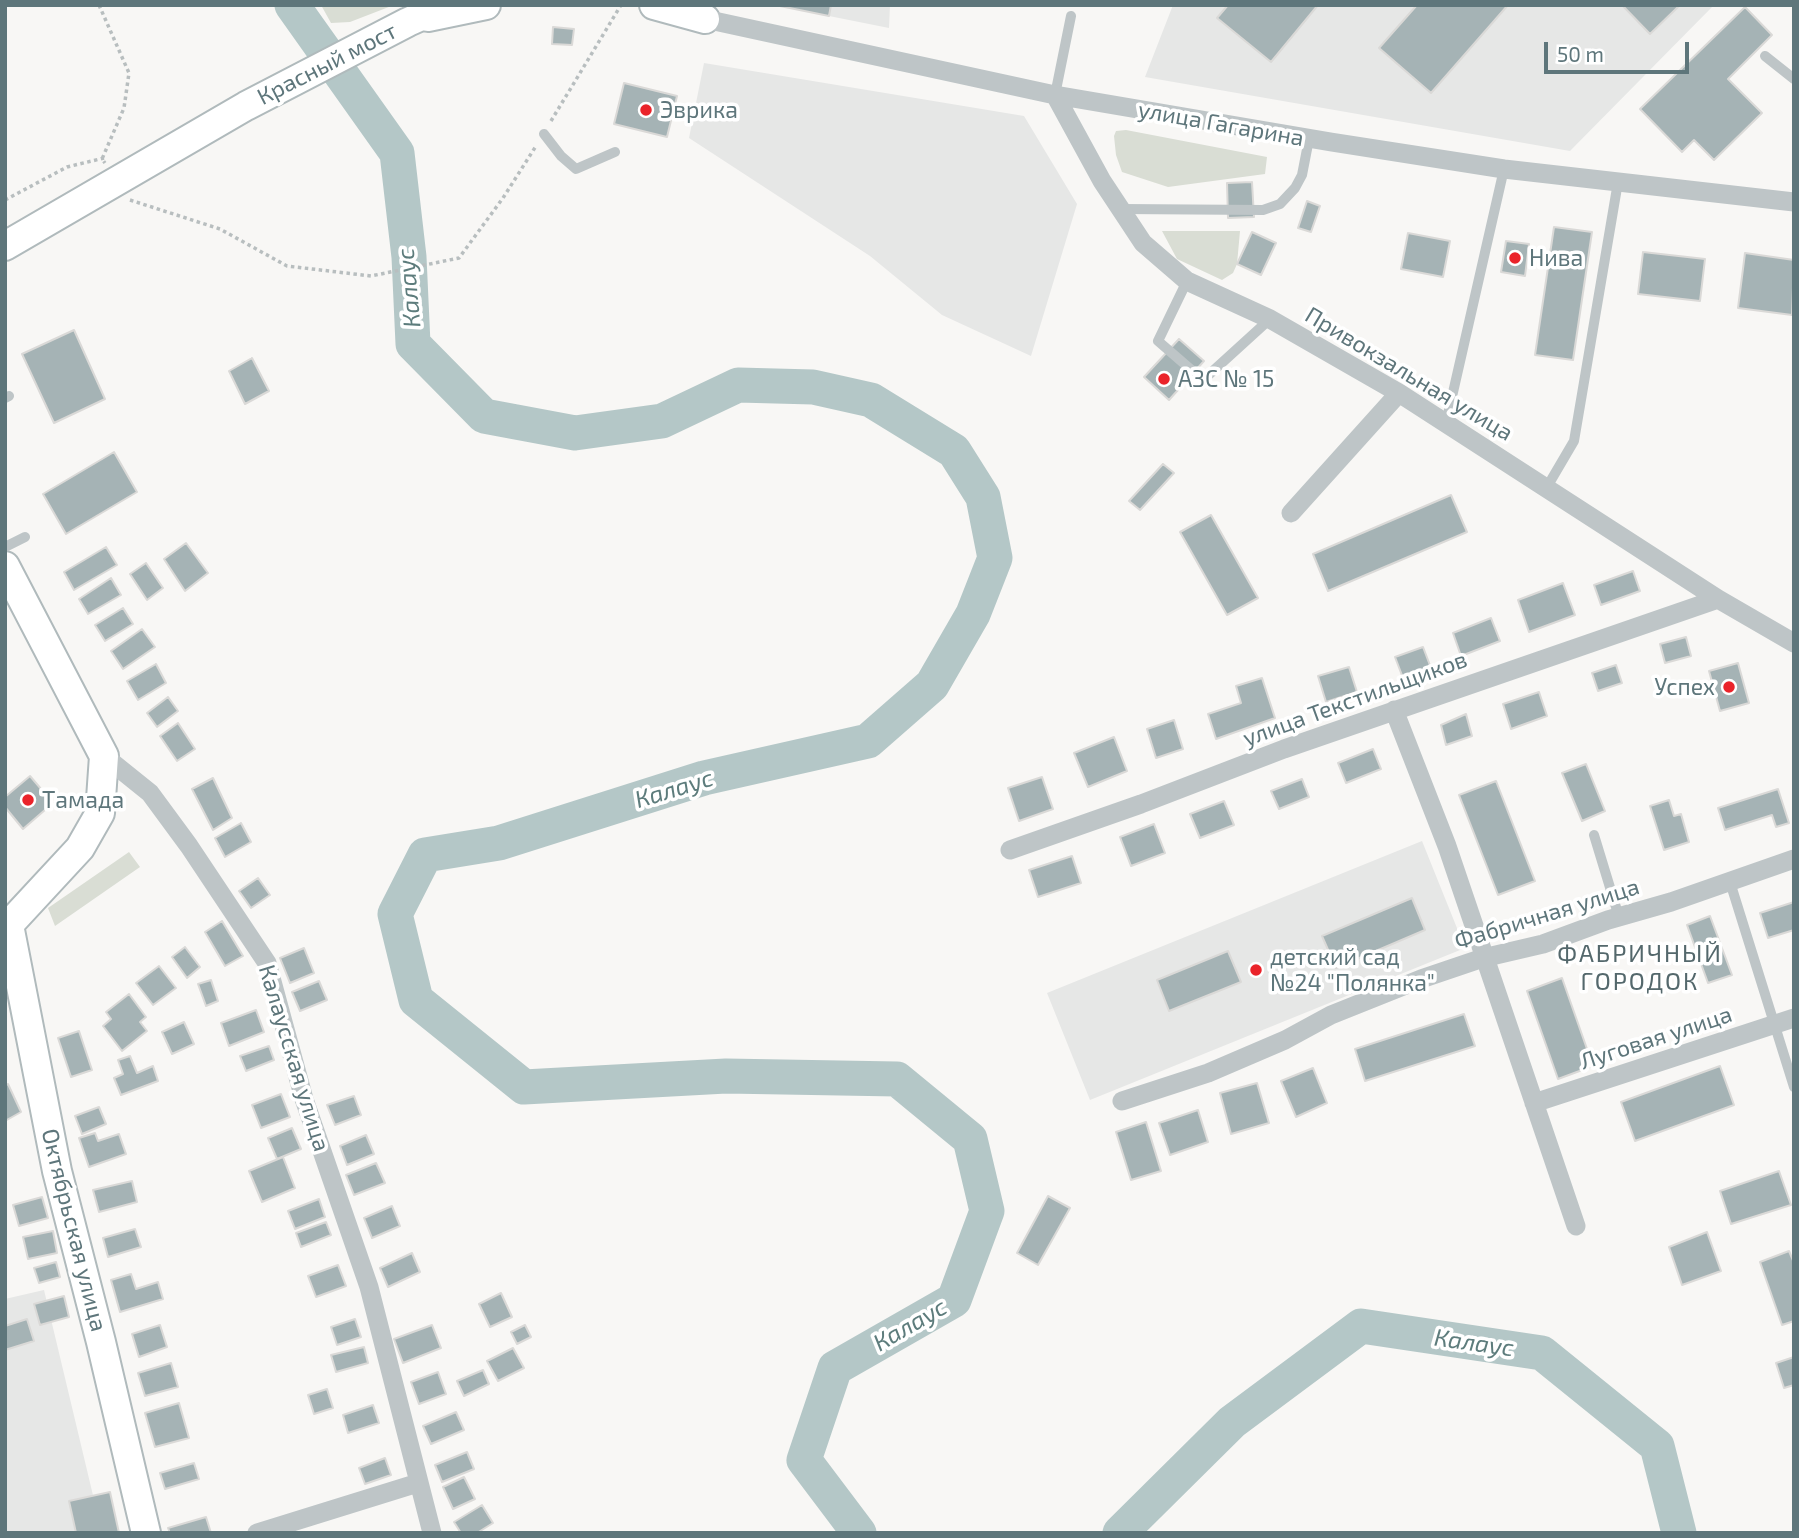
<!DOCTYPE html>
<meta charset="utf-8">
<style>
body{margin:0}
#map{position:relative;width:1799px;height:1538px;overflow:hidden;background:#f8f7f5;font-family:"Exo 2",sans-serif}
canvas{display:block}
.frame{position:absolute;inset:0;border:7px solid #5e767b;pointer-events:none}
.scale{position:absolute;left:1544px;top:42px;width:145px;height:32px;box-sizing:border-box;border:4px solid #5e767b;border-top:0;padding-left:9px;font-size:21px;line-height:24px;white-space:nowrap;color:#5e767b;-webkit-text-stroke:5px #fff;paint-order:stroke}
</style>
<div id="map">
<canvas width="1799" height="1538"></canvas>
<div class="frame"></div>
<div class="scale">50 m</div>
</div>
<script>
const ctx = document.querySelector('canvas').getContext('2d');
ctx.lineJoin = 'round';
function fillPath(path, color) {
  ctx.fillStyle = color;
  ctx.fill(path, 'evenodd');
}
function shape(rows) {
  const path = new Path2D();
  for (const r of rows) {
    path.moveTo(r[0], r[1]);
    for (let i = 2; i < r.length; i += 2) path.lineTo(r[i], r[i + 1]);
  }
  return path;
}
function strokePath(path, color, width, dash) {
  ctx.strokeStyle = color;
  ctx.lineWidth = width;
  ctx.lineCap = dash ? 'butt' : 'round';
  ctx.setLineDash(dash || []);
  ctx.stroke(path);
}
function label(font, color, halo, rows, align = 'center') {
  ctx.font = font + ' "Exo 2",sans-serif';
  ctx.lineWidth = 7;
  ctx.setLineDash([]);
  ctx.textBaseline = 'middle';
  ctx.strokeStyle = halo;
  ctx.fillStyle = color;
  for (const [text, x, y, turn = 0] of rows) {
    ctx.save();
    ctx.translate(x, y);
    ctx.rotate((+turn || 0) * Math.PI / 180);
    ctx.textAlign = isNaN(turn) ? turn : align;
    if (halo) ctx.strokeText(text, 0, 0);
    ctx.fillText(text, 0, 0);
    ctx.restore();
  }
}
const built = shape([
 [775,5,890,5,889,28,829,16],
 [1173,5,1714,5,1570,151,1145,77],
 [704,63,1024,116,1077,204,1031,356,942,315,870,256,689,138],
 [1422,841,1465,948,1090,1100,1047,993],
 [44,1290,102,1533,5,1533,5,1299]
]);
const green = shape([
 [321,5,394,5,350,22,331,23],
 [1126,130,1267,157,1265,174,1168,187,1122,172,1116,155,1114,136,1116,131],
 [1162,231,1240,231,1237,264,1233,273,1222,280,1177,259],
 [129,852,140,867,55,926,48,908]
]);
const river = shape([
 [292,5,397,153,409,257,413,344,484,416,575,433,662,421,738,385,813,387,871,400,954,451,983,497,995,558,973,614,932,685,868,741,704,778,499,843,425,855,395,914,416,1000,524,1087,726,1076,897,1079,970,1139,987,1211,954,1300,835,1368,804,1460,859,1533],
 [1120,1533,1232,1422,1361,1326,1542,1353,1657,1446,1679,1533]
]);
const building = shape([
 [775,5,831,5,829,16,775,5],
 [1228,5,1318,5,1271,62,1217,18,1228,5],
 [1417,5,1508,5,1431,93,1379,48,1417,5],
 [1622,5,1680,5,1650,34,1622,5],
 [1745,7,1772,35,1728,79,1762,113,1714,160,1694,140,1682,152,1640,109,1745,7],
 [553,27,574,29,572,45,552,44,553,27],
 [624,83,677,96,667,137,614,124,624,83],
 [1252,182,1254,217,1228,218,1227,183,1252,182],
 [1307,201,1320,206,1311,232,1298,228,1307,201],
 [1554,227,1592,232,1573,360,1535,355,1554,227],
 [1252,232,1276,243,1261,275,1237,264,1252,232],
 [1408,233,1450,241,1443,277,1401,269,1408,233],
 [1506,241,1529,244,1525,276,1501,272,1506,241],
 [1643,252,1705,259,1700,301,1638,294,1643,252],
 [1745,253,1794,260,1792,315,1738,308,1745,253],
 [74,330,105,399,54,423,22,354,74,330],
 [1179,339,1204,361,1169,400,1144,377,1179,339],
 [252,358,269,391,245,404,229,371,252,358],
 [114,452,137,492,66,534,43,494,114,452],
 [1163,464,1174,473,1140,510,1129,501,1163,464],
 [1451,495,1467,532,1328,591,1313,554,1451,495],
 [1211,515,1258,598,1227,615,1180,532,1211,515],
 [186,543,208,573,185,591,164,559,186,543],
 [106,547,117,565,74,590,64,572,106,547],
 [146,563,163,588,147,600,130,574,146,563],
 [1633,571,1640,591,1601,605,1594,585,1633,571],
 [111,578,121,595,88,614,79,599,111,578],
 [1563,583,1575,615,1529,632,1518,600,1563,583],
 [123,608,133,624,105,641,95,625,123,608],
 [1491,618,1500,641,1461,656,1453,633,1491,618],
 [142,629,155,647,123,669,111,651,142,629],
 [1686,637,1691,656,1665,663,1660,644,1686,637],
 [1423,647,1431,668,1403,678,1395,657,1423,647],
 [1738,663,1749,703,1720,711,1709,671,1738,663],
 [156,664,166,683,138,700,127,681,156,664],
 [1616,665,1622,683,1598,691,1592,673,1616,665],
 [1349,667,1357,692,1326,702,1318,676,1349,667],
 [1262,678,1275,718,1216,739,1208,714,1241,703,1236,686,1262,678],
 [1539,692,1547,716,1511,729,1503,704,1539,692],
 [168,697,178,711,157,727,147,713,168,697],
 [1466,714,1472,736,1446,745,1441,725,1466,714],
 [1174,720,1183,749,1156,758,1147,729,1174,720],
 [178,723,195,749,177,761,160,736,178,723],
 [1114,737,1127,771,1088,787,1074,753,1114,737],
 [1373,749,1381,769,1346,783,1338,763,1373,749],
 [1586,764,1605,811,1582,821,1562,773,1586,764],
 [30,776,53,803,23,829,5,807,5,797,30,776],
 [1042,777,1053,809,1019,821,1008,788,1042,777],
 [213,778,232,818,213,830,192,789,213,778],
 [1302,779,1309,797,1279,809,1271,791,1302,779],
 [1496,781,1535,881,1498,895,1459,795,1496,781],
 [1778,789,1789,823,1776,827,1772,815,1725,830,1718,808,1778,789],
 [1669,800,1674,816,1681,814,1689,842,1664,850,1650,806,1669,800],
 [1224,801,1234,825,1200,838,1190,814,1224,801],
 [241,823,251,842,225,857,215,838,241,823],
 [1154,824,1165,853,1131,866,1120,837,1154,824],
 [1072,856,1081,883,1038,897,1029,870,1072,856],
 [258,878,270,895,251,908,239,891,258,878],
 [1412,898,1425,930,1336,968,1322,936,1412,898],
 [1794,902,1794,930,1768,938,1760,913,1794,902],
 [1710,916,1732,975,1708,983,1687,925,1710,916],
 [222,921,243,956,225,966,205,932,222,921],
 [185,947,200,967,187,978,172,957,185,947],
 [304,948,314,973,290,983,280,958,304,948],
 [1228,951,1241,982,1169,1011,1157,980,1228,951],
 [159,966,176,988,153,1005,136,983,159,966],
 [1562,978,1593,1066,1558,1079,1527,991,1562,978],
 [211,980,218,1001,206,1006,198,984,211,980],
 [319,981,327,1000,300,1011,292,992,319,981],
 [129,994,146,1017,140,1022,147,1031,122,1051,103,1026,111,1019,106,1012,129,994],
 [256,1010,264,1032,229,1046,221,1023,256,1010],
 [1464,1014,1475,1046,1365,1081,1355,1049,1464,1014],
 [184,1022,194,1044,172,1054,162,1032,184,1022],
 [79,1031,92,1070,71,1077,58,1038,79,1031],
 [269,1046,274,1060,246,1071,240,1056,269,1046],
 [130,1056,137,1073,153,1066,158,1081,121,1095,114,1078,123,1074,118,1060,130,1056],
 [1720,1066,1734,1105,1635,1141,1621,1102,1720,1066],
 [1313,1068,1327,1103,1296,1117,1281,1081,1313,1068],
 [1257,1083,1269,1123,1231,1134,1220,1093,1257,1083],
 [8,1084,21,1112,5,1121,5,1086,8,1084],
 [281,1094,290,1117,261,1128,252,1105,281,1094],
 [354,1096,361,1115,335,1125,327,1105,354,1096],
 [99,1107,106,1124,82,1134,75,1116,99,1107],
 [1198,1110,1208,1142,1170,1155,1159,1123,1198,1110],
 [1146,1122,1161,1171,1131,1180,1116,1132,1146,1122],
 [292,1128,301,1149,277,1159,268,1138,292,1128],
 [95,1133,98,1141,119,1134,126,1154,89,1167,79,1138,95,1133],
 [366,1135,374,1154,347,1165,340,1146,366,1135],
 [283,1157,295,1188,262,1202,249,1171,283,1157],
 [376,1163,385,1183,354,1195,346,1175,376,1163],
 [1779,1171,1791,1205,1731,1224,1720,1191,1779,1171],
 [132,1181,137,1202,99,1212,93,1190,132,1181],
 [1048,1196,1070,1208,1038,1265,1017,1253,1048,1196],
 [42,1197,48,1218,19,1226,13,1205,42,1197],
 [319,1199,325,1217,295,1229,288,1211,319,1199],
 [392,1206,400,1226,372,1238,364,1218,392,1206],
 [326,1222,331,1235,301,1247,296,1233,326,1222],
 [135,1229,141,1247,108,1257,103,1238,135,1229],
 [53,1231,57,1253,28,1259,23,1237,53,1231],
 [1707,1232,1721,1271,1682,1285,1669,1247,1707,1232],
 [1789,1251,1794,1263,1794,1321,1782,1325,1760,1262,1789,1251],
 [412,1253,420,1272,388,1287,380,1268,412,1253],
 [56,1262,60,1277,39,1283,34,1268,56,1262],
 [338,1265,346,1286,316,1297,308,1276,338,1265],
 [131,1274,136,1289,158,1282,163,1299,120,1312,111,1280,131,1274],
 [501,1293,512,1317,490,1327,479,1304,501,1293],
 [64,1296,69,1317,40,1325,34,1304,64,1296],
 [27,1319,34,1341,5,1350,5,1326,27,1319],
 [355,1319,361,1337,337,1345,331,1327,355,1319],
 [160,1325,167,1347,139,1357,132,1334,160,1325],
 [432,1325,441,1348,403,1363,394,1339,432,1325],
 [525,1325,531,1337,517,1344,511,1332,525,1325],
 [364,1347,368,1363,336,1372,331,1355,364,1347],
 [513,1348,524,1368,498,1381,487,1361,513,1348],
 [1794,1357,1794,1385,1784,1388,1776,1363,1794,1357],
 [171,1363,178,1387,145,1396,138,1373,171,1363],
 [483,1370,489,1384,464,1396,457,1381,483,1370],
 [438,1372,446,1394,419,1404,411,1382,438,1372],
 [327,1389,333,1408,314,1414,308,1395,327,1389],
 [179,1403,189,1438,155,1447,145,1413,179,1403],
 [373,1405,379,1423,348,1433,343,1415,373,1405],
 [456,1412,464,1430,431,1444,423,1426,456,1412],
 [467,1452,474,1469,442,1482,435,1465,467,1452],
 [385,1458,391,1475,365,1484,359,1468,385,1458],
 [194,1463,199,1479,165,1489,160,1473,194,1463],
 [464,1477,475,1499,453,1509,443,1487,464,1477],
 [110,1492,119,1533,76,1533,69,1501,110,1492],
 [482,1505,493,1523,477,1533,461,1533,454,1522,482,1505],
 [206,1517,211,1533,170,1533,168,1528,206,1517]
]);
const path = shape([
 [99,5,129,73,124,108,102,159,105,163],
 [551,121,621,5],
 [5,200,67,167,104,158],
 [130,200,220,229,287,266,371,276,459,258,503,198,536,146]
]);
const service = shape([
 [1765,56,1794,79],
 [1055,95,1071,16],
 [544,134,561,156,576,169,615,152],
 [1122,209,1263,210,1280,204,1295,188,1302,175,1309,139],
 [1187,281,1158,341,1203,380,1270,319],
 [5,398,9,396],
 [1446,423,1504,169],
 [1547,487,1574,441,1618,182],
 [5,547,25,537],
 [1594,835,1619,917],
 [1730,882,1794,1087]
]);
const minor = shape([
 [705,19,1055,95,1331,142,1504,169,1794,202],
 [1055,95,1102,181,1143,243,1187,281,1270,319,1399,393,1718,599,1794,643],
 [1291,513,1399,393],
 [1394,710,1447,846,1576,1226],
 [104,756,150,793,189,846,267,963,304,1099,369,1287,432,1533],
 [1010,850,1141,804,1284,749,1718,599],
 [1122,1101,1208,1073,1285,1040,1331,1015,1421,979,1483,958,1543,944,1608,920,1671,902,1794,859],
 [1534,1103,1794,1018],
 [257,1533,418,1483]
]);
const secondary = shape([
 [654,5,705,19],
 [428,17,486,5],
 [5,246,246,106,408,22,446,5],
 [5,566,104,756,100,813,80,848,5,929],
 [9,925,57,1171,101,1342,146,1533]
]);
const markers = [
 [646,110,7,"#ea232a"],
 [1515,258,7,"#ea232a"],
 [1164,379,7,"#ea232a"],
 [1729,687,7,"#ea232a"],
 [28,800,7,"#ea232a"],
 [1256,970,7,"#ea232a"]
];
const streetNames = [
 ["Красный мост",327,64,-27],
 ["улица Гагарина",1221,124,10],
 ["Привокзальная улица",1409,374,31],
 ["улица Текстильщиков",1355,699,-20],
 ["Фабричная улица",1547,914,-17],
 ["Луговая улица",1656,1038,-18],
 ["Калаусская улица",294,1058,73],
 ["Октябрьская улица",74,1230,76]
];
const poiNames = [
 ["Эврика",660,110],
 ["Нива",1529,258],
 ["АЗС № 15",1178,379],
 ["Успех",1715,687,"right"],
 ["Тамада",42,800],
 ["детский сад",1270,957],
 ["№24 \"Полянка\"",1270,983]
];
const waterNames = [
 ["Калаус",409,288,-95],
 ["Калаус",674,789,-17],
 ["Калаус",910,1325,-30],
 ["Калаус",1474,1343,8]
];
const neighbourhoodNames = [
 ["ФАБРИЧНЫЙ",1640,954],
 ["ГОРОДОК",1640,982]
];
fillPath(built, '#e6e7e6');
fillPath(green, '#d9ddd4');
strokePath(river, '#b4c7c7', 35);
fillPath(building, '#a5b3b5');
strokePath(building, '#dad9d7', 2);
strokePath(secondary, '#b0babc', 32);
strokePath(path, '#b8bebf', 3.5, [3.5, 3.5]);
strokePath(service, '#bec5c7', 10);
strokePath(minor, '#bec5c7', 19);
strokePath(secondary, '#fff', 28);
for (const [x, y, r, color] of markers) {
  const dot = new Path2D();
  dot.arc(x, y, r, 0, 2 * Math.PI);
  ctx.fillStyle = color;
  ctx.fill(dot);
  strokePath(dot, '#fff', 2.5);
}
label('23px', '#5e767b', '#fff', streetNames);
label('23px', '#5e767b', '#fff', poiNames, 'left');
label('italic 24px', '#5d7c7c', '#fff', waterNames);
ctx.letterSpacing = '2px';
label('24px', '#54686c', '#fff', neighbourhoodNames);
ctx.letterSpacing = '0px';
</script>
